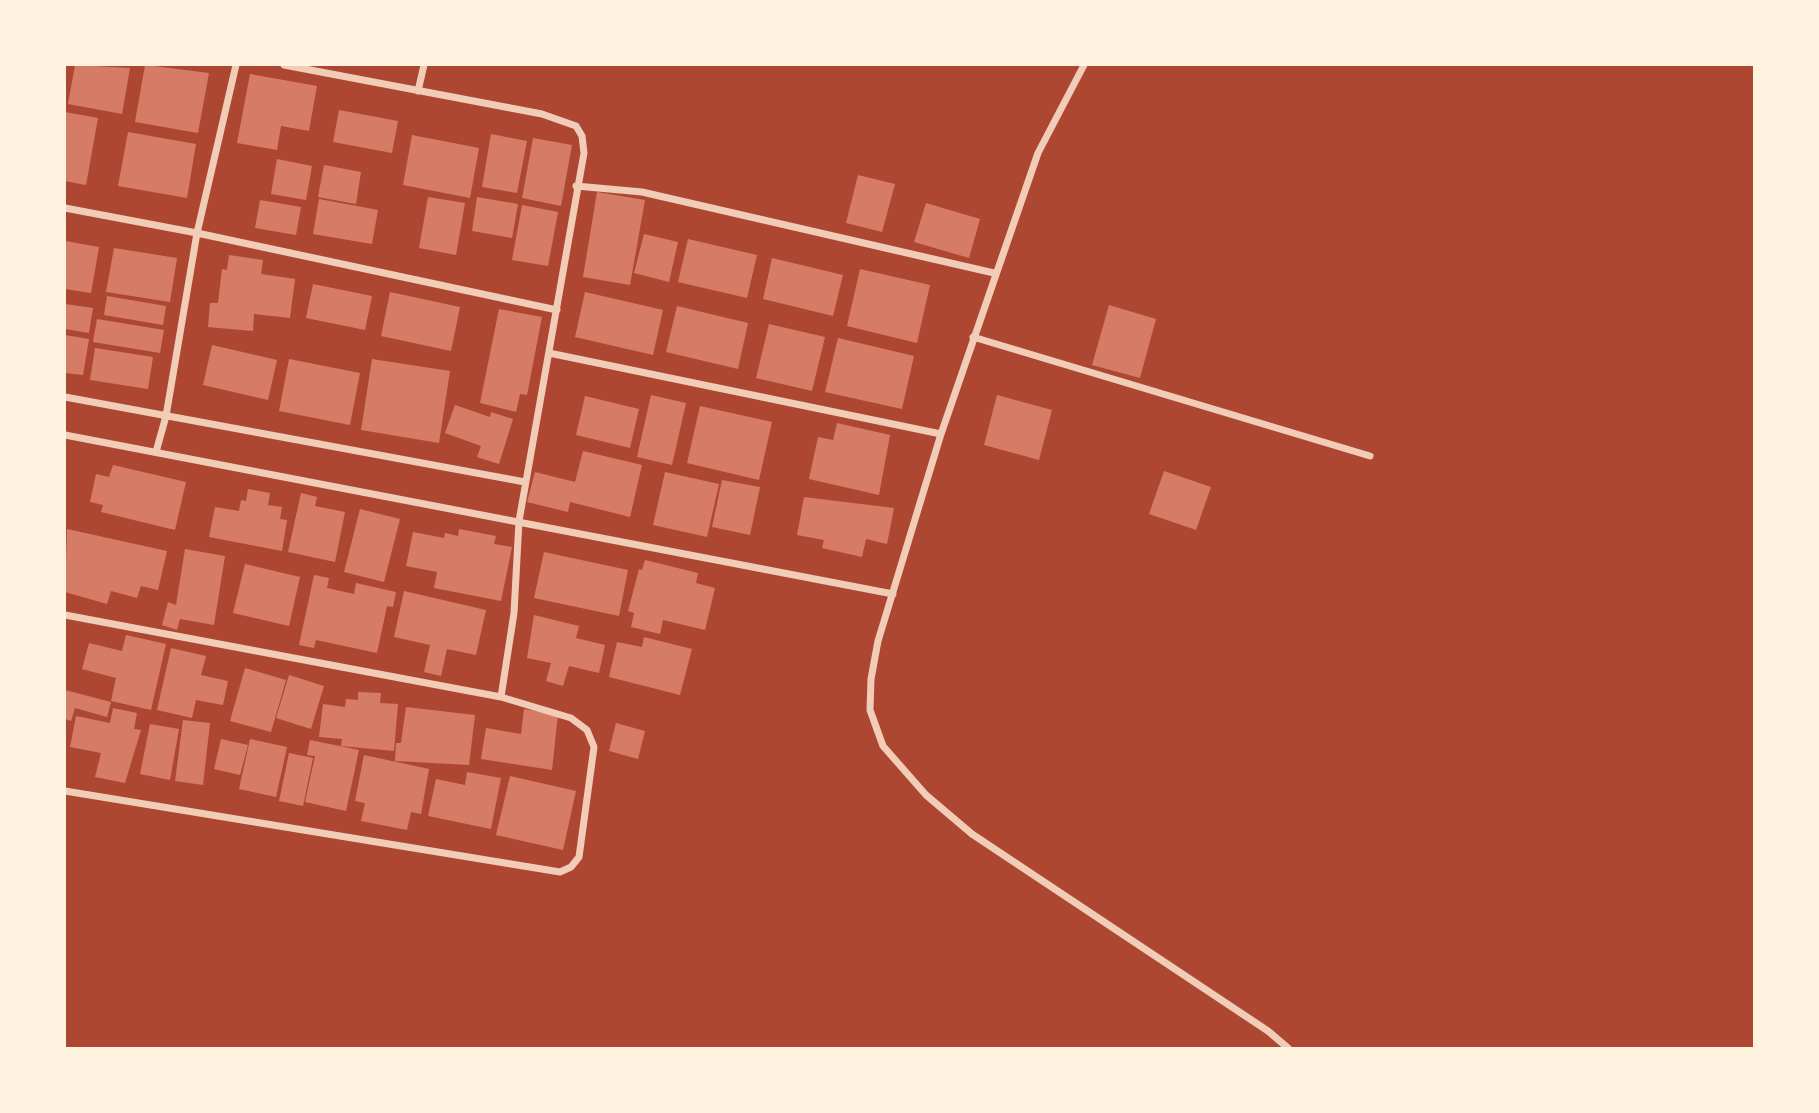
<!DOCTYPE html>
<style>
body{margin:0}
#map{position:relative;width:1819px;height:1113px;overflow:hidden;background:#c8553d;font-family:"Roboto Condensed",sans-serif}
canvas{display:block}
.frame{position:absolute;inset:0;border:66px solid #fff3e0;pointer-events:none}
</style>
<div id="map">
<canvas width="1819" height="1113"></canvas>
<div class="frame"></div>
</div>
<script>
const ctx = document.querySelector('canvas').getContext('2d');
ctx.lineJoin = 'round';
function fillPath(path, color) {
  ctx.fillStyle = color;
  ctx.fill(path, 'evenodd');
}
function shape(rows) {
  const path = new Path2D();
  for (const r of rows) {
    path.moveTo(r[0], r[1]);
    for (let i = 2; i < r.length; i += 2) path.lineTo(r[i], r[i + 1]);
  }
  return path;
}
function strokePath(path, color, width, dash) {
  ctx.strokeStyle = color;
  ctx.lineWidth = width;
  ctx.lineCap = dash ? 'butt' : 'round';
  ctx.setLineDash(dash || []);
  ctx.stroke(path);
}
const green = shape([
 [65,65,1754,65,1754,1048,65,1048]
]);
const building = shape([
 [75,65,130,68,122,114,68,104],
 [145,65,209,73,198,133,135,122],
 [250,74,317,86,309,131,281,126,277,150,237,143],
 [339,110,398,121,392,153,333,142],
 [65,112,98,118,86,185,65,181],
 [128,132,196,144,187,198,118,186],
 [491,134,527,141,517,193,482,187],
 [412,135,479,148,470,198,403,185],
 [533,138,572,145,561,206,522,198],
 [277,159,312,166,306,200,271,194],
 [324,165,361,172,356,204,318,197],
 [858,175,895,184,882,232,846,223],
 [597,192,645,200,630,285,583,277],
 [428,197,465,203,456,255,419,248],
 [477,197,518,204,512,238,472,231],
 [319,199,378,210,372,244,313,234],
 [260,200,301,207,296,235,255,228],
 [926,203,980,219,969,258,914,242],
 [522,205,558,212,548,266,512,260],
 [644,234,678,242,669,282,634,273],
 [688,239,757,255,747,298,678,282],
 [65,241,99,247,91,293,65,289],
 [114,248,177,258,170,302,106,292],
 [229,255,263,260,261,274,295,279,290,318,254,314,253,331,208,327,210,303,218,303,222,269,227,270],
 [772,258,843,275,833,316,763,299],
 [860,269,930,285,917,343,847,326],
 [313,284,372,296,365,330,306,318],
 [390,292,460,307,451,351,381,336],
 [585,292,663,310,653,355,575,337],
 [107,296,166,306,163,325,104,315],
 [65,304,93,308,89,333,65,329],
 [1109,305,1156,319,1140,378,1092,365],
 [677,306,748,323,738,369,666,352],
 [499,309,542,317,527,395,520,394,516,412,480,403],
 [97,319,164,330,160,353,93,342],
 [769,324,825,337,812,391,756,378],
 [65,335,89,339,83,375,65,373],
 [838,338,914,356,902,409,825,392],
 [212,345,277,360,268,400,203,385],
 [95,348,153,357,148,389,90,380],
 [289,359,360,373,350,425,279,411],
 [372,359,450,371,439,443,361,430],
 [651,395,686,403,672,465,637,457],
 [997,395,1052,410,1039,460,984,445],
 [585,396,639,409,630,448,576,435],
 [455,405,490,417,491,412,513,419,499,464,477,457,481,446,445,433],
 [700,406,772,422,759,480,687,463],
 [837,423,890,435,879,495,809,479,818,437,833,440],
 [583,451,642,465,630,517,570,502,568,512,527,502,535,472,575,482],
 [113,465,186,482,175,530,101,512,103,505,90,502,96,474,109,477],
 [1164,471,1211,487,1196,530,1149,514],
 [665,472,719,484,707,537,653,525],
 [722,480,760,487,750,535,712,527],
 [248,489,270,493,268,505,282,507,280,519,287,520,282,551,209,537,215,507,239,511,241,500,246,501],
 [301,493,317,497,315,506,345,512,335,562,288,552],
 [804,497,894,508,887,544,866,539,862,557,822,548,824,540,797,535],
 [360,509,400,519,384,582,344,572],
 [67,529,167,551,158,590,141,586,137,598,111,591,107,604,65,592],
 [459,529,496,536,494,544,512,547,501,601,434,588,437,572,406,566,413,532,444,538,445,533,458,536],
 [185,549,225,556,214,625,180,619,177,630,162,625,168,602,176,605],
 [544,552,628,570,619,616,534,598],
 [645,560,698,573,696,583,715,588,705,630,663,620,660,634,631,627,634,613,628,611,639,569,642,570],
 [245,564,300,577,289,626,233,613],
 [314,575,329,578,327,588,354,594,356,583,396,592,393,607,387,606,377,653,316,640,314,648,299,645],
 [404,591,486,610,476,655,447,649,441,676,424,672,430,645,394,637],
 [534,615,579,626,576,638,605,645,599,673,569,666,563,686,546,681,551,663,527,658],
 [126,635,166,644,151,710,111,701,116,678,82,669,89,643,122,651],
 [644,637,692,649,680,695,609,677,617,642,642,647],
 [171,648,206,656,201,675,228,681,223,705,196,700,192,718,157,710],
 [245,668,286,680,271,732,230,721],
 [289,675,324,686,311,729,276,718],
 [65,690,111,702,107,717,75,708,71,721,65,719],
 [358,692,381,693,380,703,398,704,394,751,341,746,342,739,319,737,323,704,345,707,346,699,358,700],
 [406,707,475,715,469,765,395,761,396,743,401,743],
 [113,708,137,713,134,729,141,730,125,783,95,777,101,753,70,747,76,716,110,723],
 [524,709,558,714,552,770,481,759,486,728,521,734],
 [183,720,210,723,203,785,175,781],
 [616,723,645,731,638,759,609,751],
 [150,724,179,729,170,780,140,774],
 [221,739,248,745,240,775,214,769],
 [250,739,287,747,276,797,239,789],
 [310,740,359,750,346,811,305,802,315,756,307,755],
 [289,753,313,758,303,806,279,801],
 [364,755,429,769,421,814,411,812,407,830,361,821,365,803,355,801],
 [467,772,501,778,491,829,428,816,436,779,465,785],
 [510,776,576,791,563,850,496,835]
]);
const minor = shape([
 [284,65,542,114,576,126,582,136,584,153,519,521,514,613,501,697],
 [1084,65,1038,153,941,434,878,641,871,679,870,710,883,746,926,795,972,834,1268,1031,1288,1048],
 [418,91,424,65],
 [576,186,642,192,994,273],
 [65,208,197,233,557,310],
 [973,337,1370,456],
 [549,353,941,434],
 [65,397,525,482],
 [65,435,893,594],
 [156,452,166,416,197,233,236,65],
 [65,615,501,697,571,718,587,730,594,747,579,857,571,867,560,872,65,791]
]);
fillPath(green, '#ae4732');
fillPath(building, '#d67c66');
strokePath(minor, '#f1ccb7', 7);
</script>
